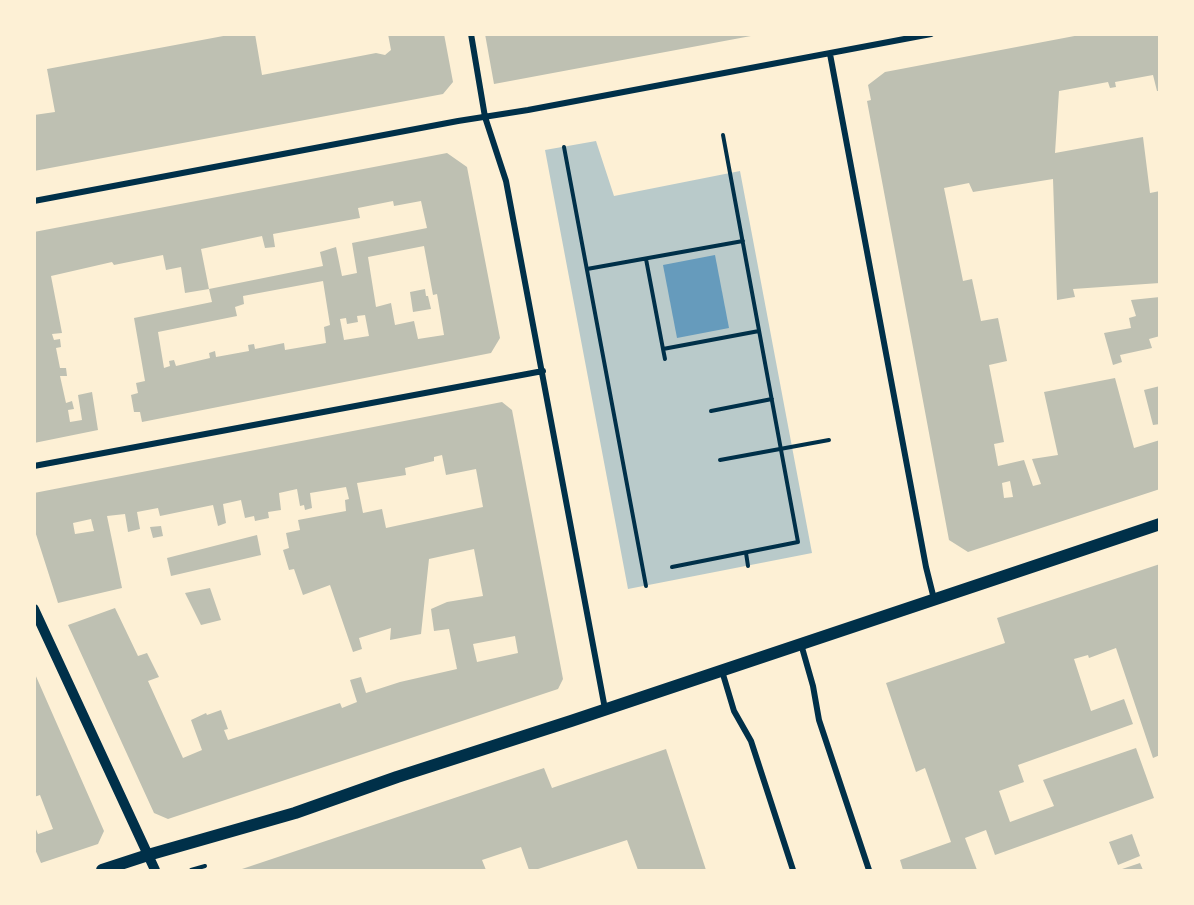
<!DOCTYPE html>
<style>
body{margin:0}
#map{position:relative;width:1194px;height:905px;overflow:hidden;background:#fdf0d5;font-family:Roboto,sans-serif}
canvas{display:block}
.frame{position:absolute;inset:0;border:36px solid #fdf0d5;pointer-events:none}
</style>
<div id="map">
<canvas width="1194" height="905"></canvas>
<div class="frame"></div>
</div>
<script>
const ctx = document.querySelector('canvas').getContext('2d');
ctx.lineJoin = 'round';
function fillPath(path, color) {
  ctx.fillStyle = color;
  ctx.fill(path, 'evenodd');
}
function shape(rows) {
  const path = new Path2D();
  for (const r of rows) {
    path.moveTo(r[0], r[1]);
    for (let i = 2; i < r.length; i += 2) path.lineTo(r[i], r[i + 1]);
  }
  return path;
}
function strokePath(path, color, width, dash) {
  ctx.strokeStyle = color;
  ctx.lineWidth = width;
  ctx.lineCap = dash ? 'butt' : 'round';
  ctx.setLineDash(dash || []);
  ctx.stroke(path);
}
const green = shape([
 [596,141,614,196,740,171,812,553,628,589,545,150]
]);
const water = shape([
 [715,255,729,328,677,338,663,265]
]);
const building = shape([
 [234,34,255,34,262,75,376,53,385,55,391,50,388,34,444,34,453,82,443,94,34,171,34,115,55,112,47,69],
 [485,34,751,34,751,36,494,84],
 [1085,34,1160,34,1160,91,1157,91,1153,75,1115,82,1116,87,1110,88,1108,82,1059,91,1055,153,1143,137,1150,193,1160,191,1160,283,1073,289,1075,297,1057,300,1053,179,973,192,969,183,944,188,963,281,972,279,981,321,998,318,1007,361,989,365,1004,442,994,444,998,466,1024,460,1033,486,1041,484,1032,459,1058,455,1044,392,1115,378,1134,448,1160,440,1160,489,968,552,949,540,867,101,871,100,868,85,885,72],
 [1010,481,1013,497,1004,498,1002,483],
 [447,153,467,167,500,338,491,353,142,422,140,412,134,412,131,395,138,393,136,383,145,381,134,318,212,302,209,289,185,293,181,267,166,270,163,255,114,265,112,262,51,276,62,333,52,334,54,340,60,339,61,347,56,348,60,368,66,368,67,376,60,376,66,403,72,401,74,409,68,410,70,422,82,420,78,395,92,392,98,430,34,443,34,232],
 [393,201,394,206,421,201,427,228,352,243,357,273,342,276,336,247,320,252,323,266,209,289,201,249,262,236,265,248,275,247,273,234,360,218,358,208],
 [424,246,433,295,437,294,444,335,418,339,414,321,395,325,391,303,376,307,368,257],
 [323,281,330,325,324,327,326,343,285,350,284,343,255,349,254,344,248,345,249,351,216,357,215,351,209,353,210,358,176,366,174,360,169,361,170,366,164,368,158,332,237,316,235,307,244,304,243,296],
 [365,315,369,336,344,340,340,319,346,318,347,324,358,322,357,316],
 [425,289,426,296,428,296,431,309,413,312,410,292],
 [1160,297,1160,336,1149,339,1152,348,1120,355,1122,362,1113,365,1104,333,1131,328,1129,318,1136,316,1131,300],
 [1160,386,1160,424,1153,425,1144,390],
 [502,402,512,410,563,679,558,689,168,819,154,813,68,625,115,608,138,656,147,653,159,677,148,681,183,758,202,750,191,720,206,713,207,715,221,710,228,729,224,730,228,740,340,703,342,708,357,702,350,680,361,677,366,693,400,682,457,669,449,629,434,631,431,609,447,602,483,596,474,549,429,559,421,634,390,640,391,628,359,638,362,649,353,652,330,585,303,595,294,569,289,570,283,550,289,548,286,533,300,530,298,520,346,511,345,500,349,499,346,487,310,493,312,508,305,510,304,505,300,506,297,489,279,493,281,510,268,512,269,518,255,521,254,516,245,518,241,500,223,504,226,523,218,526,213,505,160,516,158,508,137,512,140,529,128,532,125,514,107,516,122,588,58,603,34,528,34,493],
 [442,455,446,475,476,469,483,507,386,528,382,509,363,513,357,483,406,475,405,468,434,461,434,457],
 [91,519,94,531,75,534,73,523],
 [515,636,518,653,477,662,473,644],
 [161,526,163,536,153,538,150,527],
 [257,535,261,555,171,576,167,558],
 [1160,564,1160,755,1153,758,1116,648,1089,658,1088,655,1074,659,1091,711,1124,699,1133,724,1018,765,1024,782,999,791,1010,822,1054,806,1043,780,1136,748,1154,798,995,855,986,830,965,838,977,870,903,870,900,860,951,842,925,768,916,772,886,683,1005,643,997,618],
 [210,588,221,620,201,625,185,593],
 [35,674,104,831,98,844,41,863,34,847,34,825,38,834,53,829,40,795,34,797],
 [666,749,706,870,638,870,627,840,535,870,529,870,521,847,482,860,486,870,239,870,544,768,552,788],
 [1132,834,1140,856,1118,865,1109,842],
 [1140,863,1143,870,1119,870]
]);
const path = shape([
 [564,147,646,586],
 [646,259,663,349,759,331],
 [587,269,743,241],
 [663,349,665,359],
 [711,411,772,399],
 [720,460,829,440],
 [746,553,748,566],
 [672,567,798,542,723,135],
 [191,870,205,866]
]);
const minor = shape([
 [471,34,485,117,506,181,605,709],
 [830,54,926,567,934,599],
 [34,201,458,121,528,110,931,34],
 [34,466,543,371],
 [801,644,813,686,819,720,869,870],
 [722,671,734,711,751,741,793,870]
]);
const tertiary = shape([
 [34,609,155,870]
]);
const secondary = shape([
 [102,870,148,855,295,813,397,777,571,721,1160,524]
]);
fillPath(green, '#b9caca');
fillPath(water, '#669bbc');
fillPath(building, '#bec0b2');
strokePath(path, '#003049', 4);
strokePath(minor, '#003049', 6);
strokePath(tertiary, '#003049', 10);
strokePath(secondary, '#003049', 12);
</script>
